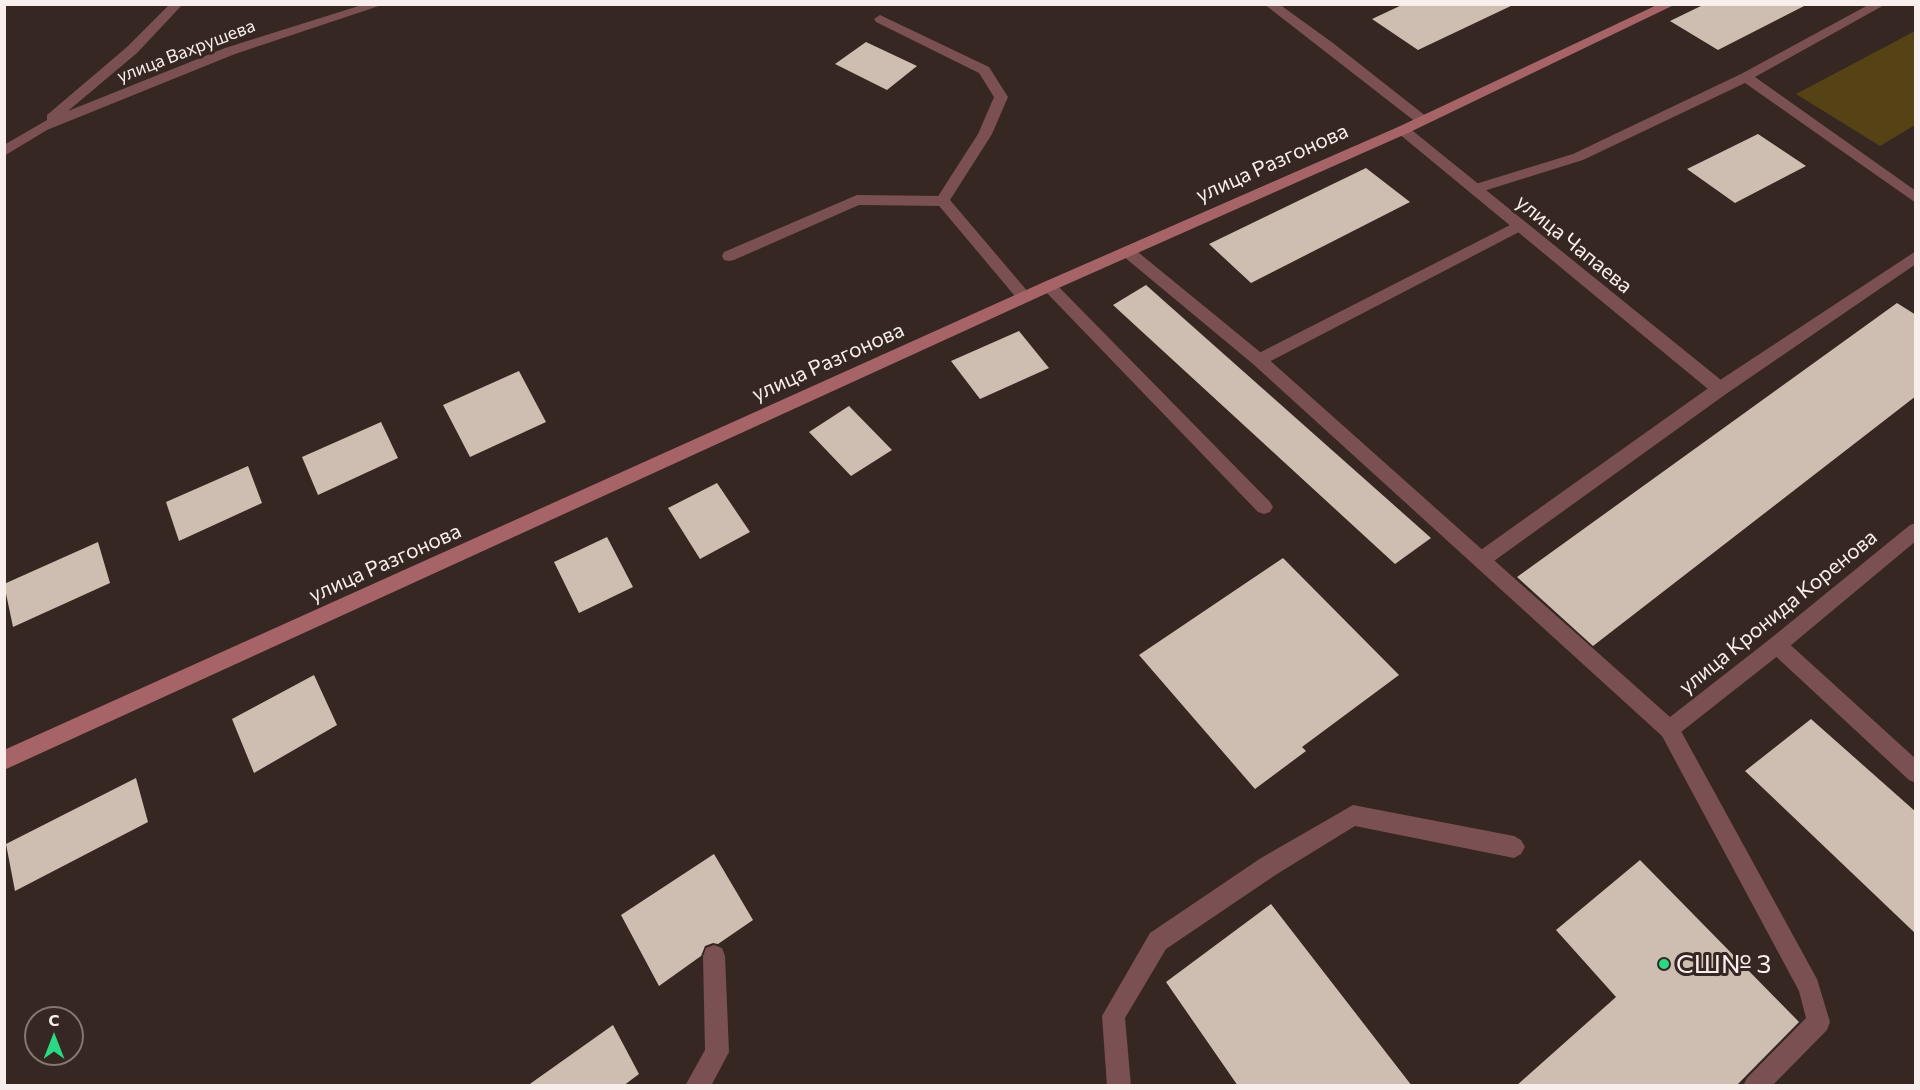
<!DOCTYPE html>
<meta charset="utf-8">
<style>
body{margin:0}
#map{position:relative;width:1920px;height:1090px;overflow:hidden;background:#362722;font-family:Commissioner,sans-serif}
canvas{display:block}
.frame{position:absolute;inset:0;border:6px solid #f8eeeb;pointer-events:none}
.north{position:absolute;left:24px;top:1006px;width:60px;height:60px;box-sizing:border-box;background:#362722;border:2px solid #847772;border-radius:50%;rotate:0deg;font-size:16px;font-weight:700;line-height:24px;text-align:center;color:#f8eeeb}
.north::after{content:'';display:block;margin:auto;width:21px;height:27px;background:#2bd884;clip-path:polygon(50% 0,100% 100%,50% 72%,0 100%)}
</style>
<div id="map">
<canvas width="1920" height="1090"></canvas>
<div class="frame"></div>
<div class="north">С</div>
</div>
<script>
const ctx = document.querySelector('canvas').getContext('2d');
ctx.lineJoin = 'round';
function fillPath(path, color) {
  ctx.fillStyle = color;
  ctx.fill(path, 'evenodd');
}
function shape(rows) {
  const path = new Path2D();
  for (const r of rows) {
    path.moveTo(r[0], r[1]);
    for (let i = 2; i < r.length; i += 2) path.lineTo(r[i], r[i + 1]);
  }
  return path;
}
function strokePath(path, color, width, dash) {
  ctx.strokeStyle = color;
  ctx.lineWidth = width;
  ctx.lineCap = dash ? 'butt' : 'round';
  ctx.setLineDash(dash || []);
  ctx.stroke(path);
}
function label(font, color, halo, rows, align = 'center') {
  ctx.font = font + ' Commissioner,sans-serif';
  ctx.lineWidth = 6;
  ctx.setLineDash([]);
  ctx.textBaseline = 'middle';
  ctx.strokeStyle = halo;
  ctx.fillStyle = color;
  for (const [text, x, y, turn = 0] of rows) {
    ctx.save();
    ctx.translate(x, y);
    ctx.rotate((+turn || 0) * Math.PI / 180);
    ctx.textAlign = isNaN(turn) ? turn : align;
    if (halo) ctx.strokeText(text, 0, 0);
    ctx.fillText(text, 0, 0);
    ctx.restore();
  }
}
const green = shape([
 [1915,31,1915,125,1880,146,1796,94]
]);
const building = shape([
 [1404,4,1515,4,1418,50,1372,19],
 [1705,4,1808,4,1718,50,1670,21],
 [866,42,917,66,887,90,835,64],
 [1758,134,1806,166,1735,203,1687,169],
 [1366,168,1410,202,1251,283,1209,244],
 [1146,285,1431,538,1395,564,1113,305],
 [1897,303,1916,315,1916,396,1593,646,1517,577],
 [1019,331,1049,368,980,399,951,361],
 [519,371,546,422,470,457,443,405],
 [849,406,892,450,851,476,809,432],
 [381,422,398,458,318,495,302,457],
 [248,466,262,503,179,541,166,502],
 [717,483,750,532,700,559,668,508],
 [607,537,633,587,579,613,554,562],
 [98,542,110,583,13,627,4,584],
 [1283,558,1399,675,1302,747,1306,751,1255,789,1139,655],
 [314,675,337,725,254,773,232,719],
 [1811,719,1916,812,1916,934,1745,771],
 [136,778,148,822,15,891,6,844],
 [714,854,753,920,718,944,713,943,705,946,701,956,659,986,621,915],
 [1640,860,1799,1022,1736,1086,1516,1086,1616,997,1556,930],
 [1271,904,1412,1086,1238,1086,1166,982],
 [613,1025,639,1074,623,1086,527,1086]
]);
const lane = shape([
 [1870,4,1886,4,1755,77,1916,191,1916,203,1745,83,1583,160,1474,194,1467,189,1469,186,1573,154,1741,74,1870,4],
 [857,195,942,196,949,201,942,206,859,205,734,260,729,261,724,260,722,256,724,252,857,195],
 [1518,221,1523,222,1525,226,1523,230,1265,364,1259,366,1253,364,1251,360,1253,356,1518,221],
 [1916,251,1916,264,1726,394,1487,566,1481,568,1475,566,1472,560,1475,554,1714,384,1916,251],
 [1049,280,1054,282,1270,502,1273,507,1270,512,1264,514,1258,512,1044,290,1041,286,1044,282,1049,280],
 [1777,636,1784,639,1916,759,1916,783,1909,780,1770,651,1767,645,1770,639,1777,636],
 [1669,720,1676,722,1817,979,1830,1022,1827,1030,1772,1086,1743,1086,1747,1078,1806,1018,1799,991,1662,736,1659,729,1662,722,1669,720],
 [1353,805,1514,836,1521,840,1525,847,1521,854,1514,858,1355,826,1277,874,1166,949,1125,1018,1131,1086,1107,1086,1102,1016,1150,933,1261,858,1353,805],
 [714,945,722,948,725,956,729,1052,711,1086,685,1086,705,1050,703,956,706,948,714,945]
]);
const street = shape([
 [170,4,183,4,137,53,68,111,225,48,365,4,385,4,235,54,47,130,4,156,4,145,47,120,47,115,127,47,170,4],
 [1264,4,1279,4,1333,43,1427,117,1429,120,1427,123,1417,123,1264,4],
 [880,15,989,67,1008,97,992,134,950,200,1029,293,1032,297,1029,301,1019,301,935,201,978,134,994,97,979,73,876,22,874,19,880,15],
 [1403,126,1408,127,1726,384,1728,389,1726,394,1720,395,1714,394,1398,133,1396,130,1403,126],
 [1128,247,1133,248,1265,356,1670,717,1770,639,1910,525,1916,523,1916,541,1784,651,1676,736,1669,738,1662,736,1253,364,1123,256,1121,252,1128,247]
]);
const secondary = shape([
 [1659,4,1676,4,1408,133,1054,290,4,770,4,750,1044,282,1398,127,1659,4]
]);
const markers = [
 [1664,964,6,"#2bd884"]
];
const farStreetnames = [
 ["улица Вахрушева",186,51,-21]
];
const streetNames = [
 ["улица Разгонова",1272,163,-24],
 ["улица Чапаева",1574,244,39],
 ["улица Разгонова",828,362,-24],
 ["улица Разгонова",385,563,-24],
 ["улица Кронида Коренова",1778,612,-39]
];
const nearPoinames = [
 ["СШ№ 3",1676,964]
];
fillPath(green, '#554215');
fillPath(building, '#cdbeb1');
fillPath(lane, '#7a5052');
fillPath(street, '#7a5052');
fillPath(secondary, '#a66468');
for (const [x, y, r, color] of markers) {
  const dot = new Path2D();
  dot.arc(x, y, r, 0, 2 * Math.PI);
  ctx.fillStyle = color;
  ctx.fill(dot);
  strokePath(dot, '#362722', 2);
}
label('18px', '#f8eeeb', '#362722', farStreetnames);
label('21px', '#f8eeeb', '#362722', streetNames);
label('26px', '#f8eeeb', '#362722', nearPoinames, 'left');
</script>
